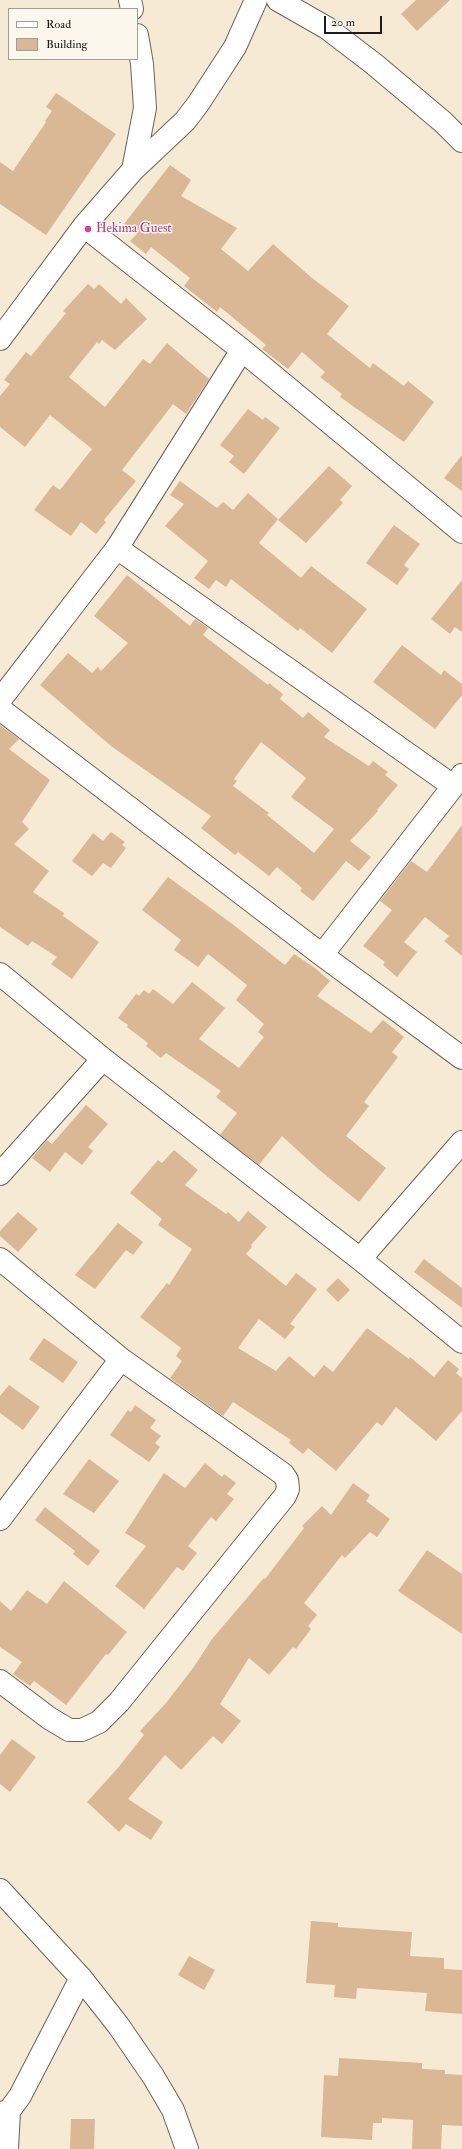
<!DOCTYPE html>
<style>
body{margin:0}
#map{position:relative;width:462px;height:2149px;overflow:hidden;background:#f7ead5;font-family:"IM FELL Double Pica",serif}
canvas{display:block}
.legend{position:absolute;left:8px;top:8px;width:130px;height:52px;box-sizing:border-box;background:#fbf7ec;border:1px solid #a29f99;margin:0;padding:5px 7px;list-style:none;font-size:12px;color:#1c1c1c}
.legend li{display:flex;align-items:center;gap:8px;height:20px}
.legend b{width:20px;border:1px solid #a29f99}
.scale{position:absolute;left:324px;top:16px;width:58px;height:18px;box-sizing:border-box;border:2px solid #1c1c1c;border-top:0;padding-left:5px;font-size:12px;line-height:14px;white-space:nowrap;color:#1c1c1c;-webkit-text-stroke:3px #fbf7ec;paint-order:stroke}
</style>
<div id="map">
<canvas width="462" height="2149"></canvas>
<ul class="legend">
<li><b style="height:5px;background:#fff"></b>Road</li>
<li><b style="height:11px;background:#dab795"></b>Building</li>
</ul>
<div class="scale">20 m</div>
</div>
<script>
const ctx = document.querySelector('canvas').getContext('2d');
ctx.lineJoin = 'round';
function fillPath(path, color) {
  ctx.fillStyle = color;
  ctx.fill(path, 'evenodd');
}
function shape(rows) {
  const path = new Path2D();
  for (const r of rows) {
    path.moveTo(r[0], r[1]);
    for (let i = 2; i < r.length; i += 2) path.lineTo(r[i], r[i + 1]);
  }
  return path;
}
function strokePath(path, color, width, dash) {
  ctx.strokeStyle = color;
  ctx.lineWidth = width;
  ctx.lineCap = dash ? 'butt' : 'round';
  ctx.setLineDash(dash || []);
  ctx.stroke(path);
}
function label(font, color, halo, rows, align = 'center') {
  ctx.font = font + ' "IM FELL Double Pica",serif';
  ctx.lineWidth = 3;
  ctx.setLineDash([]);
  ctx.textBaseline = 'middle';
  ctx.strokeStyle = halo;
  ctx.fillStyle = color;
  for (const [text, x, y, turn = 0] of rows) {
    ctx.save();
    ctx.translate(x, y);
    ctx.rotate((+turn || 0) * Math.PI / 180);
    ctx.textAlign = isNaN(turn) ? turn : align;
    if (halo) ctx.strokeText(text, 0, 0);
    ctx.fillText(text, 0, 0);
    ctx.restore();
  }
}
const building = shape([
 [416,0,450,0,417,31,401,14],
 [56,93,116,134,46,235,0,204,0,162,13,171,46,122,45,121,52,111,46,107],
 [170,165,191,180,181,196,237,228,221,249,248,271,273,244,312,278,349,306,327,334,370,368,373,363,404,386,408,381,434,402,404,442,340,397,342,394,320,377,325,372,302,352,288,369,262,349,266,345,220,307,217,312,184,286,190,278,151,247,146,254,130,241,137,234,124,224],
 [88,284,94,289,99,284,121,304,126,298,147,319,115,350,102,340,99,344,97,342,69,377,105,407,143,359,150,364,167,343,209,379,186,414,173,404,122,470,136,481,104,520,106,522,96,534,81,522,71,536,34,510,53,485,60,490,92,449,50,415,25,447,0,427,0,396,10,384,4,380,26,352,31,356,66,313,63,311],
 [248,409,263,420,265,417,280,428,244,474,229,462,234,456,220,445],
 [462,455,462,491,444,478],
 [329,466,352,486,340,500,343,503,306,543,278,520],
 [180,481,217,508,223,502,233,510,248,493,278,519,259,543,301,578,311,566,367,609,332,653,300,628,298,631,231,579,226,587,216,580,209,589,194,578,208,561,165,526,184,504,170,495],
 [394,525,420,544,404,565,409,569,397,585,366,563],
 [127,575,190,626,195,619,208,628,203,635,268,685,269,683,283,694,280,699,303,718,308,712,330,730,324,737,369,766,373,761,388,772,385,775,398,785,377,810,378,811,350,841,371,857,359,871,346,861,313,901,300,891,302,888,277,867,269,876,238,852,235,855,201,828,211,816,111,746,40,685,68,653,92,673,98,667,101,671,128,643,94,616],
 [261,742,306,778,291,797,334,829,314,853,267,815,269,813,233,786,237,781,234,779],
 [462,580,462,632,455,627,450,634,431,619],
 [402,645,441,675,444,670,462,684,462,695,435,729,373,682],
 [0,725,19,739,9,749,50,780,22,822,29,829,14,844,49,871,33,892,64,913,63,916,99,942,72,979,51,964,57,957,32,941,28,946,0,927],
 [462,825,462,956,444,941,449,936,425,917,404,942,417,952,397,977,383,965,385,962,363,946,392,910,380,901,411,861,427,872],
 [111,832,125,842,122,845,126,848,111,868,103,863,92,876,72,861,93,833,103,841],
 [168,877,231,923,285,965,294,954,315,968,330,981,317,996,371,1033,383,1020,404,1037,392,1052,398,1057,364,1102,369,1106,346,1136,386,1168,359,1202,318,1169,282,1136,259,1165,220,1135,237,1113,216,1097,221,1091,166,1053,161,1058,146,1046,148,1043,127,1027,128,1025,118,1018,136,994,139,996,144,990,149,994,153,989,173,1004,192,982,225,1008,199,1039,239,1068,264,1037,258,1032,264,1024,236,1000,247,985,208,954,198,967,174,950,181,940,142,910],
 [86,1105,108,1124,88,1147,93,1151,82,1165,65,1152,50,1172,32,1158,47,1140,52,1144],
 [174,1150,198,1170,185,1185,226,1214,228,1212,239,1222,248,1211,267,1227,251,1245,252,1247,246,1254,286,1286,296,1273,317,1289,290,1324,295,1327,285,1339,259,1319,238,1348,276,1371,289,1356,314,1377,324,1365,333,1372,367,1328,409,1359,410,1357,434,1377,448,1360,459,1369,456,1373,462,1378,462,1411,436,1441,396,1407,382,1426,377,1422,336,1471,308,1448,303,1454,289,1443,291,1440,233,1402,223,1416,170,1378,182,1361,176,1356,181,1348,140,1317,167,1283,169,1285,192,1249,158,1225,162,1219,130,1193,158,1160,162,1163],
 [18,1212,38,1229,18,1252,0,1236,0,1231],
 [118,1223,143,1242,133,1255,126,1250,95,1289,75,1275],
 [424,1259,462,1288,462,1308,414,1272],
 [338,1278,350,1290,338,1302,326,1290],
 [44,1338,78,1362,63,1383,29,1359],
 [9,1385,40,1407,23,1430,0,1413,0,1396],
 [135,1405,156,1420,150,1428,161,1436,155,1443,160,1447,149,1462,110,1435,128,1410,131,1412],
 [89,1459,119,1481,94,1513,63,1494],
 [205,1463,222,1477,224,1474,236,1483,227,1494,234,1499,216,1521,211,1517,188,1546,197,1553,183,1571,177,1567,144,1609,115,1586,146,1546,125,1533,164,1473,185,1488],
 [353,1483,370,1495,366,1501,390,1519,377,1537,370,1532,345,1558,342,1555,304,1603,317,1615,308,1626,311,1629,296,1649,293,1647,269,1675,249,1658,220,1704,241,1721,222,1744,213,1736,181,1770,165,1755,128,1799,163,1822,151,1840,126,1824,119,1832,87,1802,117,1769,144,1735,140,1731,166,1703,193,1668,212,1639,264,1578,265,1579,304,1528,302,1526,322,1506,331,1515],
 [45,1507,100,1551,88,1566,73,1554,75,1551,35,1520],
 [427,1550,462,1574,462,1634,398,1591],
 [64,1581,127,1632,108,1655,106,1654,66,1705,34,1681,30,1686,13,1674,22,1662,0,1647,0,1601,11,1611,27,1590,47,1604],
 [12,1739,36,1757,10,1792,0,1784,0,1755],
 [311,1921,338,1923,338,1927,412,1932,410,1956,444,1958,444,1969,462,1970,462,2014,425,2011,427,1993,357,1988,356,1999,334,1997,335,1985,306,1983],
 [189,1956,215,1970,204,1990,178,1975],
 [339,2058,422,2063,422,2069,445,2070,445,2074,462,2075,462,2126,442,2125,441,2149,412,2149,413,2120,382,2118,382,2123,373,2123,372,2140,321,2137,324,2075,338,2076],
 [71,2119,95,2119,94,2149,70,2149]
]);
const minor = shape([
 [130,0,132,9],
 [278,0,327,28,374,64,443,122,462,141],
 [133,170,185,121,198,104,235,47,256,0],
 [84,226,242,350,462,532],
 [0,339,84,226,133,170,145,108,142,64,137,35],
 [117,548,453,786],
 [0,700,117,548,242,350],
 [0,709,322,955,462,1058],
 [322,955,462,775],
 [0,974,103,1059,360,1259,462,1342],
 [0,1174,103,1059],
 [0,1259,121,1359,283,1474,287,1480,288,1489,285,1496,119,1702,99,1722,82,1730,69,1730,49,1718,0,1681],
 [360,1259,462,1142],
 [0,1519,121,1359],
 [0,1890,81,1978,118,2025,153,2076,173,2110,187,2149],
 [0,2113,9,2111,20,2096,81,1978],
 [7,2149,9,2111]
]);
const markers = [
 [88,229,4,"#d1479c"]
];
const hotelNames = [
 ["Hekima Guest",96,229]
];
fillPath(building, '#dab795');
strokePath(minor, '#69645d', 24);
strokePath(minor, '#fff', 22);
for (const [x, y, r, color] of markers) {
  const dot = new Path2D();
  dot.arc(x, y, r, 0, 2 * Math.PI);
  ctx.fillStyle = color;
  ctx.fill(dot);
  strokePath(dot, '#fbf7ec', 1.5);
}
label('13px', '#b23c85', '#fbf7ec', hotelNames, 'left');
</script>
